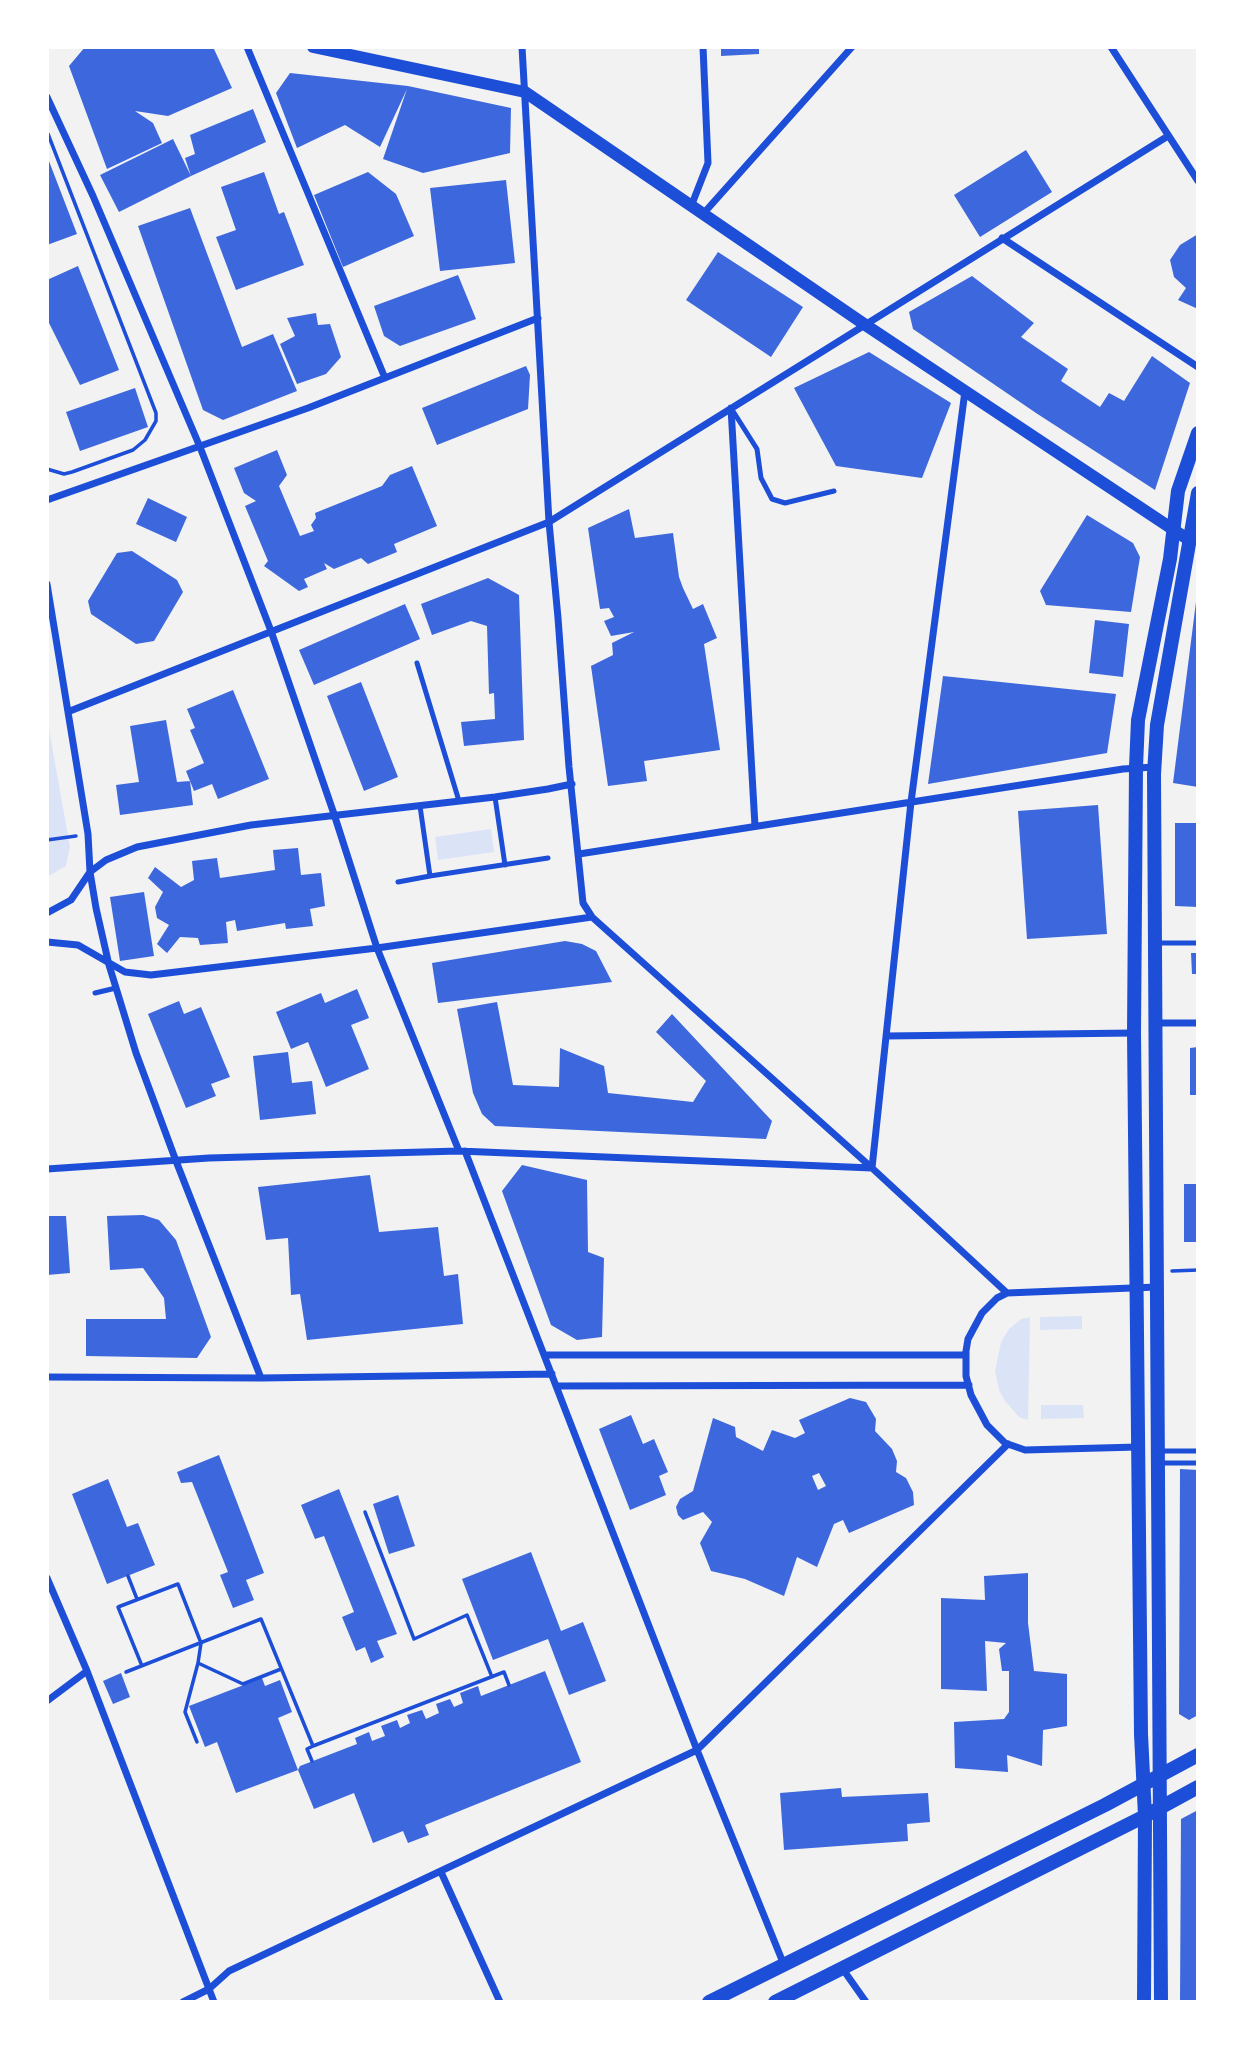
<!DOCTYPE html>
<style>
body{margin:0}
#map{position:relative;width:1245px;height:2049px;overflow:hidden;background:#f2f2f2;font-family:Quicksand,sans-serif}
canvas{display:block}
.frame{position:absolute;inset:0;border:49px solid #fff;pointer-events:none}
</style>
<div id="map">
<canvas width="1245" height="2049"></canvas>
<div class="frame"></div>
</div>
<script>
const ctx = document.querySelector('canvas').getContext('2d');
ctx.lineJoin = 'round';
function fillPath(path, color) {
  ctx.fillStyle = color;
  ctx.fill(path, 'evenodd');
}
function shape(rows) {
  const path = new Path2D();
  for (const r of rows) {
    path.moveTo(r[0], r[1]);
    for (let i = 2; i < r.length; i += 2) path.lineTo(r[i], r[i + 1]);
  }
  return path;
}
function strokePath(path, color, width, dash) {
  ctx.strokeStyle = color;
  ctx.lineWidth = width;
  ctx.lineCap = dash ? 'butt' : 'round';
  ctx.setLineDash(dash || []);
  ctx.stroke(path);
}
const green = shape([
 [47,718,70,847,66,866,47,877],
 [491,829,494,852,438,860,435,837],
 [1082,1316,1082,1329,1040,1330,1040,1317],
 [1030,1317,1028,1420,1019,1417,1005,1401,999,1390,995,1371,1001,1342,1009,1329,1021,1319],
 [1041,1405,1083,1405,1084,1418,1041,1419]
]);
const building = shape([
 [85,47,214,49,232,88,168,116,135,111,153,123,162,143,107,169,69,66],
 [721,47,759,47,759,54,721,56],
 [290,73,408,86,511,108,510,153,423,173,383,159,407,89,380,147,345,125,297,148,276,93],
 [253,109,266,142,191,176,185,158,195,154,190,135],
 [173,139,191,176,119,212,100,175],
 [1026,150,1052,192,980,237,954,195],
 [47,156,77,234,47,245],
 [264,172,279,214,284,212,304,265,236,290,216,237,236,230,221,187],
 [368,172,396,194,414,236,343,267,314,195],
 [506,180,515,263,440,271,430,188],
 [190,208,242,347,273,334,297,391,223,420,203,410,138,226],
 [1198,234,1198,309,1178,300,1186,288,1174,277,1170,260,1180,245],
 [718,252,803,307,771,357,686,300],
 [78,266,119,370,80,385,47,319,47,280],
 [458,275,476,319,400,346,384,336,374,306],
 [972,276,1034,323,1021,337,1068,369,1061,381,1100,407,1109,393,1124,401,1152,356,1190,383,1155,490,1036,413,913,329,909,312],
 [316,313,318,325,330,324,341,357,326,374,297,384,280,344,295,336,287,318],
 [869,352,951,403,922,478,836,466,794,388],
 [526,366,530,375,528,409,437,445,422,408],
 [135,388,148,427,80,451,66,412],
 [277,450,287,475,279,486,300,536,314,531,311,525,316,518,315,513,382,486,390,475,412,466,437,526,394,544,397,552,368,564,361,558,334,569,324,563,327,569,304,579,308,587,299,591,264,566,268,561,245,506,256,501,244,493,234,468],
 [148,498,187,517,176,542,136,524],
 [629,509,635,538,673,533,679,577,683,588,693,609,703,604,717,638,704,644,720,750,644,761,647,781,608,786,591,666,613,655,612,643,634,632,611,636,604,621,614,617,609,608,600,609,588,528],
 [1087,515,1133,543,1140,557,1131,612,1046,605,1040,591],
 [132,551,177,580,183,592,154,641,136,644,91,614,88,601,117,553],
 [488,578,519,595,524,740,464,746,461,722,495,719,494,693,489,694,487,626,471,621,432,635,421,604],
 [1196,602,1198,603,1198,787,1173,783],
 [405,604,420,639,314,685,299,650],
 [1095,620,1129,624,1123,677,1089,673],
 [943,676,1116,694,1107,753,928,784],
 [361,682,398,777,364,791,327,696],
 [233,690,269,779,218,799,212,784,194,791,186,771,204,763,190,730,195,728,187,709],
 [166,720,177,782,190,781,193,805,120,815,116,785,139,782,130,726],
 [1098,805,1107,934,1027,939,1018,811],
 [1175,823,1198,823,1198,907,1175,906],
 [298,848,301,875,321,873,325,906,310,909,313,926,286,929,285,923,237,931,235,920,226,922,228,943,200,945,198,938,180,937,167,953,157,944,169,925,157,918,155,907,163,892,148,878,155,867,181,887,194,880,192,861,217,858,220,878,275,870,273,850],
 [144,892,154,956,120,961,110,897],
 [565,941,582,944,596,951,612,982,438,1003,432,963],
 [1191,953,1198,953,1198,974,1192,974],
 [357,989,369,1018,351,1025,369,1069,326,1087,308,1042,291,1049,276,1012,321,993,325,1003],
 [179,1001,184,1014,201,1007,230,1077,211,1084,216,1096,186,1108,148,1014],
 [497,1002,513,1085,559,1087,560,1048,604,1066,608,1093,693,1102,706,1081,656,1032,672,1014,772,1121,766,1139,495,1126,482,1114,473,1093,457,1009],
 [1198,1047,1198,1095,1190,1095,1190,1048],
 [288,1052,292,1083,312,1081,316,1114,260,1120,253,1056],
 [522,1165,587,1180,588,1252,604,1258,602,1337,577,1340,551,1325,502,1191],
 [370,1175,379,1232,438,1227,444,1276,458,1274,463,1324,307,1340,300,1294,291,1295,288,1238,266,1240,258,1187],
 [1184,1184,1198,1184,1198,1242,1184,1242],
 [143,1215,159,1220,176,1240,211,1337,197,1358,86,1356,86,1319,166,1319,164,1298,143,1268,110,1270,107,1216],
 [47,1216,66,1216,70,1273,47,1275],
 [850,1398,866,1402,876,1419,875,1431,892,1449,897,1461,896,1472,906,1478,913,1492,914,1505,849,1533,843,1520,834,1524,817,1567,797,1557,784,1596,745,1579,711,1571,700,1543,712,1522,703,1512,683,1520,678,1515,676,1507,680,1499,693,1491,713,1418,735,1427,736,1437,763,1451,772,1430,795,1438,805,1433,799,1420],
 [819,1473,826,1486,818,1490,812,1476],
 [631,1415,643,1444,654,1439,668,1472,659,1476,666,1495,630,1510,599,1429],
 [219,1455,264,1573,246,1580,254,1600,233,1608,220,1575,228,1572,192,1482,181,1483,177,1472],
 [1180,1469,1198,1470,1198,1715,1189,1720,1179,1714],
 [108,1479,127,1527,138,1523,155,1565,107,1584,72,1494],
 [339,1489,397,1634,377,1641,384,1657,371,1663,365,1647,356,1651,342,1617,354,1612,324,1536,315,1539,301,1505],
 [398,1495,415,1546,389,1554,373,1504],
 [531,1552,561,1631,583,1622,606,1681,569,1695,548,1639,493,1660,462,1579],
 [1028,1573,1028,1623,1034,1671,1067,1674,1067,1726,1043,1730,1042,1766,1007,1755,1008,1772,955,1768,954,1722,1004,1719,1009,1712,1009,1671,1002,1671,999,1649,1006,1643,985,1641,987,1691,941,1689,941,1598,985,1600,984,1576],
 [545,1671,581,1762,425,1825,429,1835,408,1843,403,1831,373,1843,354,1793,314,1809,298,1770,236,1793,217,1742,205,1747,189,1706,262,1678,265,1686,280,1680,292,1712,278,1718,298,1770,300,1766,357,1744,355,1738,369,1732,372,1741,385,1736,381,1726,397,1720,400,1728,410,1723,407,1715,422,1710,426,1719,439,1713,436,1704,450,1699,454,1707,463,1703,460,1693,478,1686,481,1696],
 [121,1673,130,1697,113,1704,103,1681],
 [841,1788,842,1797,928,1793,930,1822,907,1824,908,1841,784,1850,780,1793],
 [1198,1810,1198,2002,1180,2002,1181,1819]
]);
const path = shape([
 [47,469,64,474,72,472,133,450,145,440,156,421,156,413,48,134],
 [47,840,76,836],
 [1172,1271,1198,1270],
 [365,1512,414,1639,467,1615,492,1677],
 [128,1576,137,1599],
 [142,1666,118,1607,178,1584,201,1643,198,1663,243,1684,281,1669],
 [126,1672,261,1619,313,1746],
 [197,1742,185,1712,198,1663],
 [312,1761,307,1749,313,1746,504,1672,509,1685]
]);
const service = shape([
 [731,408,757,449,761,478,772,499,785,503,834,491],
 [417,663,459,801],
 [495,797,505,865],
 [420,806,430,876,548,858],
 [398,882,430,876],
 [1155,943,1198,943],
 [95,993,116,988],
 [1161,1451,1198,1451],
 [1159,1463,1198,1463]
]);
const minor = shape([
 [247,47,385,378],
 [522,47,549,522,558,618,569,767,583,903,592,917,872,1168,1007,1293],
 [1111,47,1198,181],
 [47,97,93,196,200,447,271,631,334,814,377,948,459,1151],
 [692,204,708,163,703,47],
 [703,214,852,47],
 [1002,238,1198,367],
 [731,408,755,826],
 [47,500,308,408,538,318],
 [47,584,88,834,90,872,96,908,109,965,136,1053,176,1161,261,1378],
 [70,711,549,522,1168,136],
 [579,854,1123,769,1154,767],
 [47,913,71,900,90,872,106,860,137,847,251,825,495,797,548,789,572,784],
 [47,942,78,945,125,972,151,975,377,948,592,917],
 [1154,1023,1198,1023],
 [886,1036,1134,1033],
 [465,1151,697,1750,784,1965],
 [872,1168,911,802,965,391],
 [47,1169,209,1158,459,1151,872,1168],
 [545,1355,966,1355],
 [47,1377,261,1378,552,1374],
 [556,1386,969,1385],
 [1138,1447,1025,1450,1005,1443,987,1425,971,1395,966,1376,966,1351,968,1339,982,1313,997,1298,1007,1293,1157,1287],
 [47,1578,87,1671,214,2002],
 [47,1701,87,1671],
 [441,1872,500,2002],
 [842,1968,866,2002],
 [183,2002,209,1989,229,1971,697,1750,1008,1444]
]);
const tertiary = shape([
 [313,47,525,92,864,324,1189,540]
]);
const secondary = shape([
 [709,2002,1105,1805,1198,1755],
 [775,2002,1145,1816,1198,1787],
 [1144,2002,1145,1816,1141,1734,1134,1033,1136,767,1138,720,1170,559,1178,491,1198,433],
 [1161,2002,1154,774,1157,725,1198,493]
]);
fillPath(green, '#dbe4f7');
fillPath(building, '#3d67dc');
strokePath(path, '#1d4ed8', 3.5);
strokePath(service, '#1d4ed8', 5);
strokePath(minor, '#1d4ed8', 7);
strokePath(tertiary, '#1d4ed8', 12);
strokePath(secondary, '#1d4ed8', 14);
</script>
